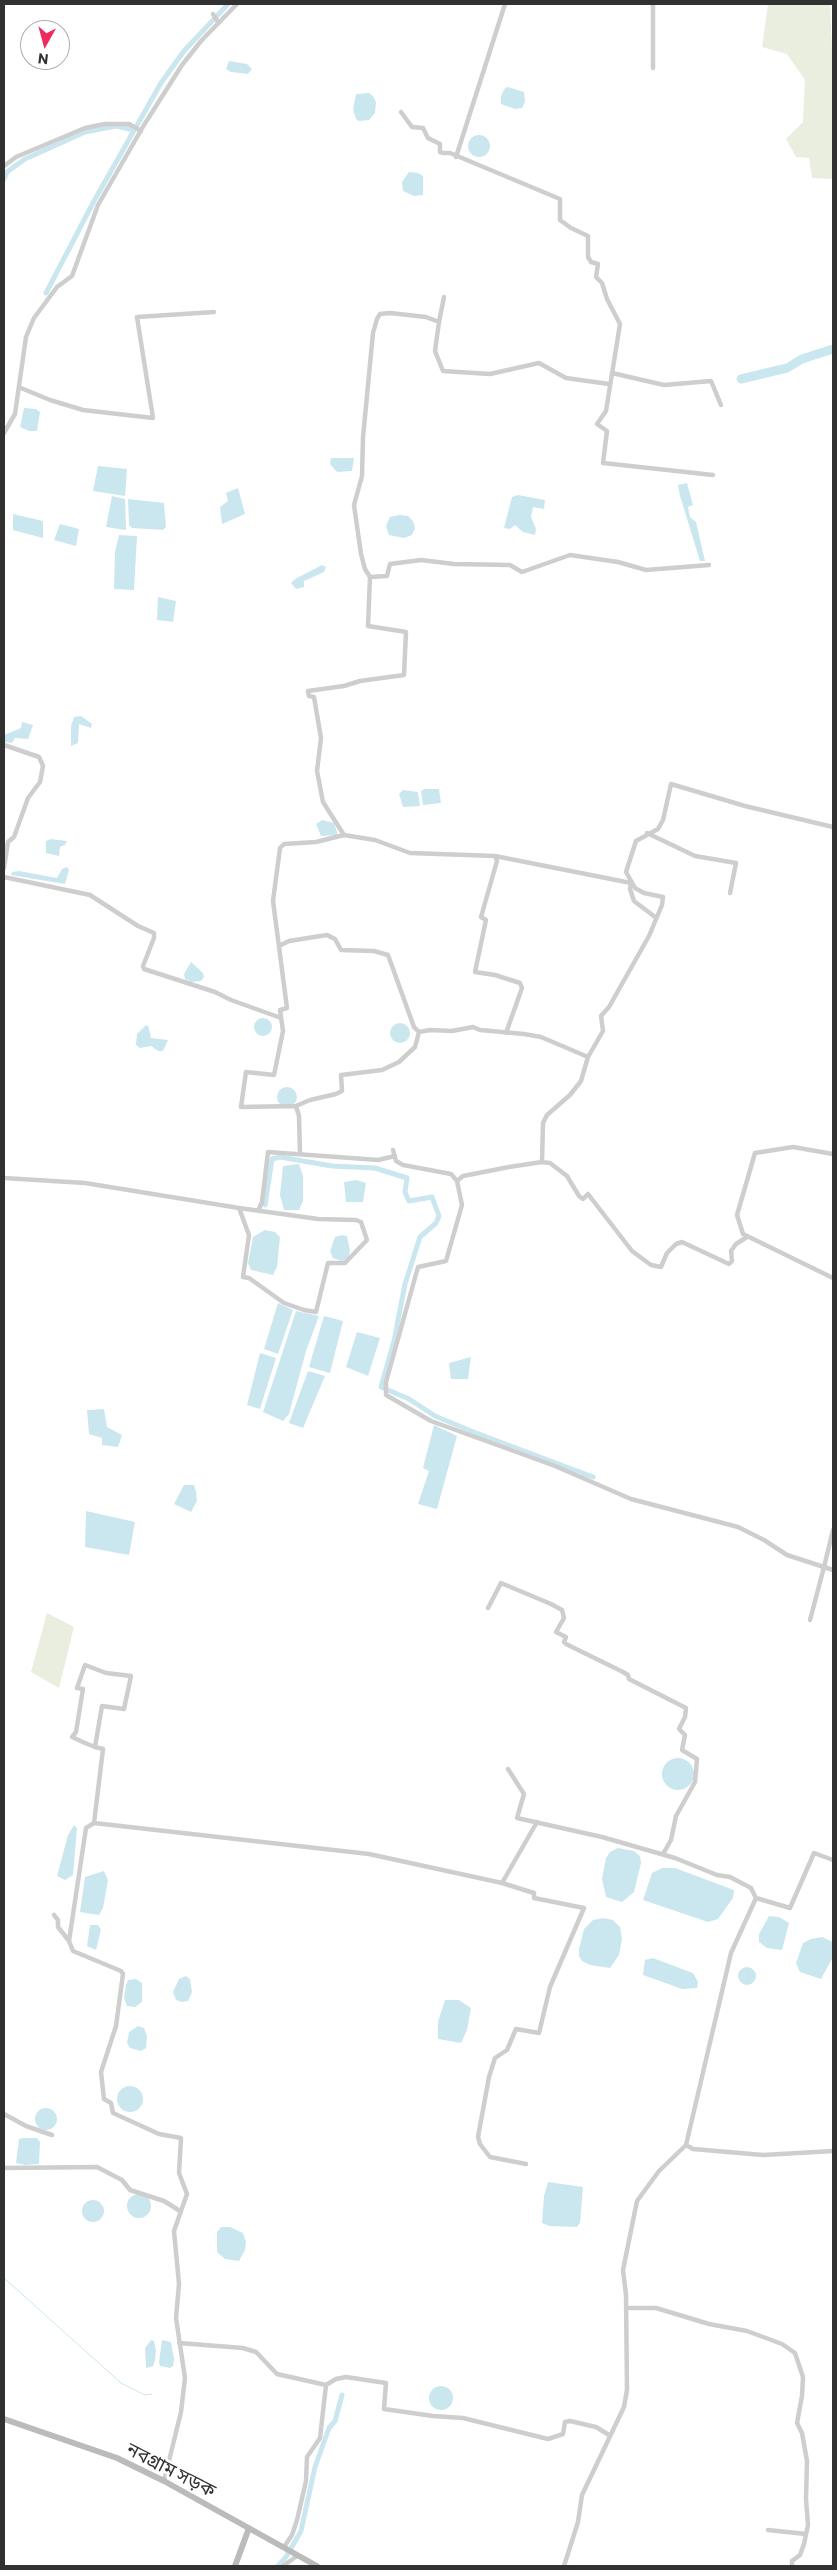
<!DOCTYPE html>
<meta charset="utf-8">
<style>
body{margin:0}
#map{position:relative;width:837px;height:2570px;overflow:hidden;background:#fff;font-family:Commissioner,sans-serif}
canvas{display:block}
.frame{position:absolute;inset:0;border:5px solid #313131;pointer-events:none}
.north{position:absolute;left:20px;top:20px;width:50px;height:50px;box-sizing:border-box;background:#fff;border:1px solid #adadad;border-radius:50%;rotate:187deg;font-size:14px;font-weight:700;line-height:20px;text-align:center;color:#313131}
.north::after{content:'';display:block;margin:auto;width:18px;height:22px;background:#f02a5f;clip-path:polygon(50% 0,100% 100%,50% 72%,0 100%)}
</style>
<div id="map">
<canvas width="837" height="2570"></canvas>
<div class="frame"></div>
<div class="north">N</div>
</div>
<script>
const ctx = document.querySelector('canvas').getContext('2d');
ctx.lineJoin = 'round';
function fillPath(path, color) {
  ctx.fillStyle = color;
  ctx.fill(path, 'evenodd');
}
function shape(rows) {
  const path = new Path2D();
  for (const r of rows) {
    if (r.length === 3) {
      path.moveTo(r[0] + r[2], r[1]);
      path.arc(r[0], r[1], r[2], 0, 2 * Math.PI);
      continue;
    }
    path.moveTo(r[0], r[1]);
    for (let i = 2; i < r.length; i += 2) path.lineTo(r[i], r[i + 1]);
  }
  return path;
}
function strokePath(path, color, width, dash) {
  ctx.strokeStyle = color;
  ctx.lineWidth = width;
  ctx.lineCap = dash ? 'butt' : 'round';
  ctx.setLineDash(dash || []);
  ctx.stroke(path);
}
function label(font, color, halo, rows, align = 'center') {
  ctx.font = font + ' Commissioner,"Noto Sans Bengali",sans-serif';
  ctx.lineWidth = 5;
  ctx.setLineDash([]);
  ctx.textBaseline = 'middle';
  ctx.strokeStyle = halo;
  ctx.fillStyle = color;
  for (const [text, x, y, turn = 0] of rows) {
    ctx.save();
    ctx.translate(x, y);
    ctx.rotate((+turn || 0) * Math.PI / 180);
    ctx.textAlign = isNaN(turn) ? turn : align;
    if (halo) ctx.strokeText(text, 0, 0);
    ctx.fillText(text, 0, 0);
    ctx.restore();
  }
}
const green = shape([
 [768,4,830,5,833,73,833,179,812,178,809,158,796,157,786,139,803,122,805,80,787,54,762,47],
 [47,1613,74,1627,59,1688,31,1672]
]);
const water = shape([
 [229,61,247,64,252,69,248,74,231,72,226,69],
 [508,87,524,92,525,102,522,108,515,109,501,104,501,96,505,88],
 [369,93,373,96,376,102,375,113,369,120,359,121,356,119,353,109,356,94],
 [479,146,11],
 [409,172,418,173,423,176,423,195,414,196,403,191,402,182],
 [24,408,36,409,40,412,37,431,29,431,20,427],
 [331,458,354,458,352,471,337,472,330,464],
 [98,466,127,469,125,496,93,491],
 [687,483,693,505,688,507,690,517,696,522,705,561,700,561,680,496,678,485],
 [238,488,245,514,222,524,220,507,228,501,226,493],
 [518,495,545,500,544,509,533,507,531,517,536,529,535,535,523,532,515,525,510,529,504,528,512,497],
 [112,496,125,499,126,530,106,527],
 [128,499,164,503,166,527,163,530,132,528,129,525],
 [13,514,43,521,43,538,13,530],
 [399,515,408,516,413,521,415,528,412,535,404,538,389,535,386,526,390,517],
 [60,524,79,529,76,546,54,540],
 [119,535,137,536,134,590,114,589,115,552],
 [322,565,326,567,324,572,304,581,304,587,296,589,291,583,295,579],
 [158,597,176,601,173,622,157,620],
 [81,716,92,724,91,728,79,724,78,743,71,746,71,726,74,717],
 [22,722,33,725,28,739,15,738,12,743,4,742,4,735,21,728],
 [424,789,439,789,441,803,423,805,421,791],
 [403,790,418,792,420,806,403,807,399,794],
 [322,820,334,823,338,835,321,836,316,824],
 [51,839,67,841,65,845,60,847,59,856,46,853,46,841],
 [67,867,69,870,65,884,11,875,12,872,19,871,57,878,62,869],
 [191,962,203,973,204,977,201,981,191,982,185,979,184,974],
 [263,1027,9],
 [400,1033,10],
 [148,1025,151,1038,168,1040,163,1051,158,1051,151,1046,140,1048,136,1045,137,1034,145,1026],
 [287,1097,10],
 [299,1164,303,1176,303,1201,299,1210,284,1210,280,1195,283,1166],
 [356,1180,366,1183,363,1202,346,1202,344,1182],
 [265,1230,275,1232,280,1237,277,1267,273,1275,251,1270,248,1263,253,1237],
 [342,1235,347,1236,350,1251,348,1259,342,1261,333,1258,330,1251,335,1237],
 [278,1303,293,1310,278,1354,264,1349],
 [296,1311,319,1316,306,1351,289,1414,283,1421,263,1412],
 [324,1316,343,1321,330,1373,309,1367],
 [357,1332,380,1338,368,1376,346,1367],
 [260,1353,276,1358,260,1409,247,1405],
 [471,1357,468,1379,451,1379,449,1363],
 [308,1371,325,1376,303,1428,289,1423],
 [104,1409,107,1427,122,1435,118,1447,102,1445,102,1438,89,1434,87,1410],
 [434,1425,457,1436,437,1509,418,1504,429,1471,423,1468],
 [184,1485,194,1485,196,1492,197,1501,191,1512,174,1504],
 [86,1511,135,1522,129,1555,85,1547],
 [678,1774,16],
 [74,1825,77,1828,73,1875,65,1880,57,1876,68,1835],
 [618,1848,634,1851,640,1856,641,1863,634,1892,622,1902,606,1897,602,1879,606,1858,610,1852],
 [662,1868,675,1868,734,1890,733,1898,718,1919,708,1922,643,1900,652,1873],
 [104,1871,108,1880,103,1908,99,1915,80,1912,85,1877],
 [769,1916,779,1917,789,1923,782,1950,767,1948,759,1942,759,1934],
 [603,1918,613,1920,620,1927,622,1939,619,1955,610,1968,590,1965,582,1961,579,1956,579,1949,584,1929,593,1920],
 [90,1925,98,1925,101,1930,96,1950,87,1946],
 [822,1937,833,1942,833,1957,821,1979,800,1972,796,1963,803,1943,811,1939],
 [653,1958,693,1973,698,1982,697,1988,682,1989,643,1975,645,1960],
 [747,1976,9],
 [186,1976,190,1979,192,1992,188,2001,182,2002,176,2000,173,1992,179,1979],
 [136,1979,142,1983,142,2002,135,2007,127,2006,124,1998,126,1985,128,1980],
 [445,2000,459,2000,471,2008,467,2030,461,2043,438,2039,438,2022],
 [138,2026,144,2028,147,2036,146,2048,141,2051,130,2048,127,2043,129,2032],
 [130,2099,13],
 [46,2119,11],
 [23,2138,37,2138,40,2142,39,2164,25,2165,16,2163,19,2139],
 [548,2182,583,2187,580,2223,577,2227,549,2226,542,2223,544,2196],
 [139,2206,12],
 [93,2211,11],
 [221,2227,230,2227,243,2233,246,2242,245,2250,239,2261,225,2259,217,2252,217,2232],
 [151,2340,154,2341,156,2350,155,2360,153,2366,146,2368,145,2348],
 [162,2340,171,2342,174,2359,173,2366,170,2368,160,2366,159,2362],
 [441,2398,12]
]);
const stream = shape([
 [4,2278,121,2383,145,2395,152,2394]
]);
const canal = shape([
 [4,179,7,172,25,159,85,132,116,126,134,130],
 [46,293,94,201,161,83,184,51,228,4],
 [265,1205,272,1159,280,1157,332,1166,375,1168,407,1178,405,1192,409,1201,432,1197,439,1216,436,1223,420,1237,405,1284,394,1341,381,1387,409,1399,435,1416,476,1433,593,1477],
 [278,2566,286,2557,301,2531,315,2467,329,2428,335,2421,342,2395]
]);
const river = shape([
 [741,379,787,368,802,359,833,349]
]);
const street = shape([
 [653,4,653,68],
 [213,14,218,22],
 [401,112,412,127,423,128,428,138,440,144,440,152,443,153,450,153,560,199,560,220,571,228,588,236,588,257,591,262,598,264,596,277,602,283,607,299,620,324,606,411,597,424,607,431,603,463,713,475],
 [456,157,505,4],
 [4,166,16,157,85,128,105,124,129,124,141,131],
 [439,322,444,297],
 [612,373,664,385,711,381,721,405],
 [21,388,50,400,83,410,153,418,137,317,214,312],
 [4,433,15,414,26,337,34,318,57,287,72,276,98,205,144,125,182,65,201,41,237,4],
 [370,577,387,576,390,564,421,560,454,564,510,565,522,572,570,555,618,562,646,570,709,565],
 [4,745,39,757,43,766,40,782,28,798,14,837,8,842,4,868],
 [647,833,695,856,736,863,730,893],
 [344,835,323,802,317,771,321,738,314,697,309,696,308,691,344,686,360,681,404,675,406,632,368,626,370,577,365,569,361,554,354,505,362,476,363,437,373,333,377,319,380,314,390,313,426,317,439,322,435,351,443,371,490,374,539,363,566,378,609,384],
 [495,856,497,861,481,917,486,920,475,972,495,975,520,983,522,988,506,1033],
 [4,877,90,895,138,926,154,933,154,938,143,966,144,969,215,992,231,1000,281,1018],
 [279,946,289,941,327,935,335,939,341,950,374,951,388,955,414,1027,419,1032],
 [588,1057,541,1037,524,1034,480,1030,473,1027,452,1031,430,1030,419,1032,415,1047,399,1062,382,1070,341,1075,342,1091,336,1094,310,1100,296,1106,241,1107,246,1072,274,1075,283,1031,280,1010,287,1008,273,901,280,848,284,844,316,842,344,835,375,840,410,853,495,856,631,883,630,889,634,901,655,917],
 [296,1106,299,1116,300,1154],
 [393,1150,396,1161,403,1165,451,1174,457,1181,462,1205,446,1261,418,1267,386,1382,386,1395,431,1421,555,1466,631,1499,738,1527,764,1540,787,1555,824,1567,833,1530],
 [833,1154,793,1147,755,1153,737,1215,743,1234,833,1278],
 [542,1162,543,1123,547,1115,570,1095,581,1081,588,1057,603,1031,601,1016,609,1007,649,936,662,905,663,897,644,893,635,888,626,872,636,841,658,829,663,820,671,784,745,806,833,827],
 [4,1178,85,1183,239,1208,318,1219,356,1220,361,1222,367,1240,345,1263,328,1263,316,1312,304,1310,284,1303,249,1278,243,1277,249,1235,239,1208],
 [457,1181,463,1176,509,1167,542,1162,550,1163,567,1176,579,1196,583,1199,588,1194,632,1251,651,1265,661,1267,667,1253,676,1244,682,1242,729,1264,732,1261,731,1251,736,1244,747,1237],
 [258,1211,262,1202,268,1152,378,1160,395,1156],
 [488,1608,501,1583,551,1604,562,1610,564,1618,556,1632,566,1637,564,1642,566,1644,623,1672,628,1675,629,1679,686,1708,685,1717,679,1729,685,1735,682,1750,697,1759,695,1782,676,1816,671,1840,663,1854],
 [810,1620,824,1567,833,1570],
 [508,1769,524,1794,517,1818,602,1837,675,1858,717,1875,730,1877,751,1888,756,1898],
 [94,1823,103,1749,95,1747,85,1743,72,1737,76,1732,83,1689,77,1688,85,1665,106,1673,131,1676,124,1709,102,1706,95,1747],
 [502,1883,537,1822],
 [54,1915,58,1920,58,1927,69,1941],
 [4,2114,26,2126,52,2135],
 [686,2145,693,2149,763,2155,833,2151],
 [4,2168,97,2167,122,2180,130,2190,164,2201,180,2211],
 [626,2308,656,2308,709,2324,747,2331,782,2344,795,2353,803,2377,802,2396,797,2423,802,2433,807,2461,806,2499,808,2525,804,2544,800,2555,792,2561,792,2566],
 [179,2343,243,2348,256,2352,277,2374,326,2385],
 [164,2481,181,2412,185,2378,176,2318,179,2284,174,2231,187,2194,179,2173,181,2138,159,2134,113,2113,111,2103,104,2099,101,2072,116,2026,123,1974,121,1971,73,1951,69,1941,86,1828,94,1823,369,1854,502,1883,534,1893,534,1898,584,1908,550,1987,539,2033,516,2029,507,2050,495,2058,489,2077,478,2137,480,2144,490,2157,526,2164],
 [768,2530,806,2534],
 [284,2547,292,2535,297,2520,306,2481,307,2457,320,2438,326,2385,336,2379,346,2377,386,2383,384,2409,433,2416,463,2418,548,2439,563,2434,565,2422,570,2421,596,2427,609,2435],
 [283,2566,297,2556],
 [564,2566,578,2522,582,2495,624,2407,627,2390,626,2295,623,2270,637,2201,659,2171,686,2145,731,1953,756,1898,790,1908,814,1853,833,1860]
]);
const secondary = shape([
 [4,2419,117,2458,164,2481,317,2566],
 [235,2566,249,2528]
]);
const streetNames = [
 ["নবগ্রাম সড়ক",171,2470,27]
];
fillPath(green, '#eaeede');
fillPath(water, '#cae7ef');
strokePath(stream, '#cae7ef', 1);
strokePath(canal, '#cae7ef', 5);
strokePath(river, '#cae7ef', 9);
strokePath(street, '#cecece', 4.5);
strokePath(secondary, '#bbb', 6);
label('19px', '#313131', '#fff', streetNames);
</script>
